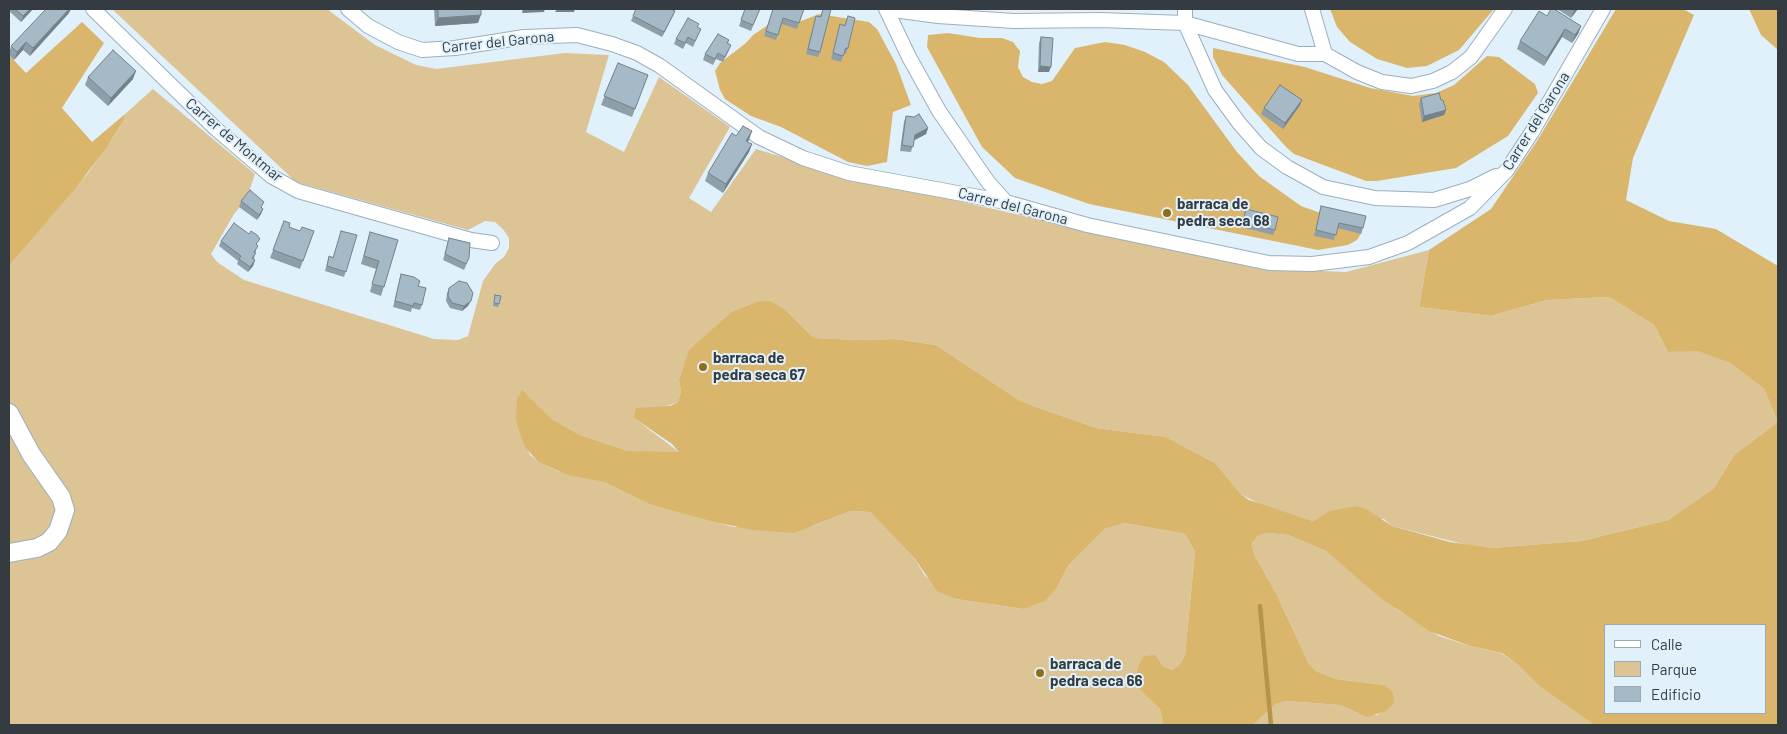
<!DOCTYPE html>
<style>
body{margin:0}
#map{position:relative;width:1787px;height:734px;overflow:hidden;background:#e1f1fc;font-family:Barlow,sans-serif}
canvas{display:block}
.frame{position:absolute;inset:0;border:10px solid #343c41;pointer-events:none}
.legend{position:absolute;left:1604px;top:624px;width:162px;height:90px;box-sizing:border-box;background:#e1f1fc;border:1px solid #9ca9b1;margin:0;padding:6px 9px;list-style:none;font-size:15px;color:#343c41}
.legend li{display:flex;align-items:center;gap:10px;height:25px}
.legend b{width:25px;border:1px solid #9ca9b1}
</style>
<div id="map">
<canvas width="1787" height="734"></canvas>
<div class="frame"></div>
<ul class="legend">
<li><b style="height:6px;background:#fff"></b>Calle</li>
<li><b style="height:14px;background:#dcc495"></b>Parque</li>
<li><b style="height:14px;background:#a6b9c6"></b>Edificio</li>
</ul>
</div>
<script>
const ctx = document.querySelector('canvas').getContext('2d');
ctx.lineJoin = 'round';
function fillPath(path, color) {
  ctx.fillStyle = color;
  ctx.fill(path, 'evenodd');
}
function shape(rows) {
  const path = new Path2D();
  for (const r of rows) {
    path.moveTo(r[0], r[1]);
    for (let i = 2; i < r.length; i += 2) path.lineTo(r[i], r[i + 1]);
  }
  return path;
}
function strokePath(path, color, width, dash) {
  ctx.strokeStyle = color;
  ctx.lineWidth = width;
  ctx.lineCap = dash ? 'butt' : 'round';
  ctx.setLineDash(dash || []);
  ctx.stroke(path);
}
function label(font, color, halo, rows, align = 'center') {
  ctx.font = font + ' Barlow,sans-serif';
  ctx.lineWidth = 4;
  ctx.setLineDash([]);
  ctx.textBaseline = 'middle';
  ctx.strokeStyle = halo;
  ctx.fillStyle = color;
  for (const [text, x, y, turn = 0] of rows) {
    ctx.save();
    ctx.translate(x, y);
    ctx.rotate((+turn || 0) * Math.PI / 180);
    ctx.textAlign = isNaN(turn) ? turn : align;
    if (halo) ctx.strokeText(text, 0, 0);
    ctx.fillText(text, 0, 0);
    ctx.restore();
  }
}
const green = shape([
 [112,9,327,9,375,45,416,65,436,69,565,53,609,55,586,132,624,152,659,77,730,127,689,198,711,212,756,149,838,174,1255,268,1346,272,1429,250,1419,307,1491,316,1547,300,1609,297,1654,325,1668,352,1698,350,1730,363,1764,389,1778,422,1734,455,1714,488,1668,520,1581,541,1491,548,1471,546,1392,526,1384,519,1322,516,1313,521,1259,504,1241,494,1215,463,1166,437,1096,428,1031,405,1019,400,936,345,895,339,858,340,814,338,787,311,756,302,733,311,679,381,681,391,678,402,634,418,679,452,669,454,628,451,580,435,552,419,529,397,518,428,530,455,538,462,558,471,604,482,651,505,734,527,813,526,851,511,870,512,915,559,925,576,956,599,1023,609,1058,586,1068,566,1105,529,1124,523,1185,534,1195,552,1185,655,1180,664,1172,670,1163,666,1156,655,1145,693,1160,709,1163,725,9,725,9,266,88,173,113,138,124,120,125,114,153,89,255,174,247,198,234,214,211,254,217,262,244,280,434,339,458,340,468,336,483,281,496,263,504,257,509,248,509,238,503,229,495,222,485,221,468,230,296,182],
 [1267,533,1288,535,1326,551,1399,611,1439,636,1470,646,1501,653,1518,665,1539,686,1594,725,1253,725,1276,704,1286,701,1340,705,1358,713,1377,715,1394,703,1385,685,1336,679,1316,671,1309,664,1276,593,1254,554,1252,543,1258,536]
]);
const forest = shape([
 [1330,9,1494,9,1459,50,1427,66,1407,68,1377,59,1350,42,1337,27],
 [1616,9,1683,9,1694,15,1633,158,1626,200,1669,221,1716,229,1778,266,1778,725,1594,725,1539,686,1518,665,1502,653,1470,646,1429,631,1382,599,1326,551,1288,535,1267,533,1258,536,1252,543,1254,554,1276,593,1309,664,1316,671,1336,679,1385,685,1393,693,1394,703,1386,711,1367,717,1340,705,1286,701,1276,704,1253,725,1163,725,1160,709,1137,686,1136,675,1139,665,1144,656,1156,655,1163,666,1172,670,1180,664,1185,655,1195,552,1185,534,1124,523,1105,529,1068,566,1058,586,1045,601,1023,609,956,599,937,591,915,559,870,512,851,511,794,533,753,530,714,522,651,505,604,482,568,475,538,462,525,447,518,428,516,419,517,399,522,390,552,419,580,435,628,451,679,452,672,444,634,418,636,408,670,406,678,402,681,391,679,381,689,350,733,311,756,302,770,301,787,311,814,338,858,340,895,339,936,345,1019,400,1031,405,1096,428,1166,437,1215,463,1241,494,1249,500,1313,521,1330,511,1356,506,1366,509,1392,526,1450,542,1491,548,1581,541,1668,520,1714,488,1734,455,1778,422,1764,389,1730,363,1698,351,1668,352,1654,325,1609,297,1547,300,1491,316,1419,307,1429,250,1491,209,1537,141],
 [1766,625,1766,713,1606,713,1606,625],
 [1749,9,1778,9,1778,50,1761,35],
 [819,14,869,22,877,29,896,64,911,105,893,112,887,162,867,166,848,162,781,127,751,116,725,99,720,90,715,71,720,63,746,43,753,35,771,23,801,21],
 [82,22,104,43,62,108,92,142,125,114,124,120,107,147,75,189,9,266,9,55,26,73],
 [948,33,980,38,1002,38,1013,42,1020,51,1018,67,1023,77,1032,82,1042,84,1052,81,1075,48,1105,42,1125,45,1145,52,1164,62,1188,85,1237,152,1259,176,1301,206,1354,225,1362,232,1357,240,1348,245,1318,250,1089,204,1015,178,982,147,927,47,928,35],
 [1213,48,1305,67,1370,88,1413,96,1436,93,1454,85,1487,56,1499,57,1535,84,1538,93,1508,136,1456,168,1377,181,1366,181,1294,154,1286,147,1222,75,1213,57]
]);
const stream = shape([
 [1260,606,1271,725]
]);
const minor = shape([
 [93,9,216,129,271,176,298,191,471,240,492,243],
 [348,9,368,26,398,42,422,50,455,48,524,37,577,35,612,44,637,53,660,66,759,137,803,158,849,173,1006,202,1087,225,1269,263,1312,264,1369,257,1408,243,1470,208,1507,170,1532,132,1603,9],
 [886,9,938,16,1014,21,1100,20,1185,23,1298,54,1325,54,1357,72,1382,82,1411,86,1433,81,1452,72,1471,57,1505,9],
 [886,9,909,57,939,111,988,182,1006,202],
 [1185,9,1185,23,1215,90,1239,123,1261,148,1287,167,1323,187,1375,198,1434,200,1470,189,1496,176],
 [1312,9,1325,54]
]);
const tertiary = shape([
 [9,413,31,454,61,497,65,510,58,531,49,542,37,548,9,553]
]);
const wall = shape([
 [10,9,33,9,21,22,9,11],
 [434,9,481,9,478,23,435,26],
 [745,9,760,9,751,31,739,26],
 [773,9,804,9,797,29,782,24,776,40,764,36],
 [823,9,820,52,818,57,806,54,816,16,820,17],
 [1557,9,1578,9,1571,18],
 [675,11,662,37,631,21,633,16],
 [69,13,30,56,23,50,14,60,9,55,11,46],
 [848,16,848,48,846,54,844,53,841,62,831,59,840,24,845,25],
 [1547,16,1581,26,1578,34,1572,43,1562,37,1544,66,1517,49,1520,41],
 [697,27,701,29,693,47,686,43,683,49,674,44,676,39],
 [1041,37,1049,72,1038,72,1039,43],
 [729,40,728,43,729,50,723,62,716,59,713,65,703,60,705,54],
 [618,63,648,75,632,117,601,105],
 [88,77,133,79,108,106,85,85],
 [1421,98,1441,100,1446,110,1444,115,1422,122,1419,104],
 [1302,100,1300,105,1283,129,1261,114,1264,108],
 [906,116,928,128,926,134,914,140,911,152,900,151,904,122],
 [752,131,747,142,752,144,749,152,723,193,705,181,708,173,736,136],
 [241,201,263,209,261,214,257,220,239,207],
 [1321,206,1363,228,1361,234,1337,228,1334,240,1314,236],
 [1246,209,1275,230,1273,235,1241,227],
 [284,221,289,227,300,231,314,231,300,269,270,258],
 [370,232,398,240,381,296,370,292,376,269,361,264],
 [357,235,344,277,325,271,329,256,333,257],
 [449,238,467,263,464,270,443,260],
 [221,241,257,245,254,259,255,260,253,266,248,272,237,264,238,261,219,246],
 [401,274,418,286,422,305,420,310,412,308,411,312,393,307],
 [449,288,468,306,462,311,450,308,446,301,447,293],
 [495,295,499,304,498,307,493,306]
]);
const shadedWall = shape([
 [30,9,33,9,21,22,23,16],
 [69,9,71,9,69,13,30,56,33,48],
 [523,9,545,9,544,12,522,13],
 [557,9,575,9,574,12,555,12],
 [1575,9,1578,9,1571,18,1574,10],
 [675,11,673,16,662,37,664,32],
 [481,15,478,23,435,26,438,18],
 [1581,26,1578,34,1572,43,1575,35],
 [1565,29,1562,37,1544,66,1547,58],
 [26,42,23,50,14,60,17,52],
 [1040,66,1051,67,1049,72,1038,72],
 [136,71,133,79,108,106,111,98],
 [1302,100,1300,105,1283,129,1285,123],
 [1446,110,1444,115,1422,122,1424,116],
 [928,128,926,134,913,141,915,135],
 [752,131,749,140,743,149,746,141],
 [752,144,749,152,723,193,726,184],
 [263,209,261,214,257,220,259,215],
 [255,260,253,266,248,272,250,267],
 [471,301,468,306,462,311,464,306]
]);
const building = shape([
 [15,9,30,9,23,16,15,9],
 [46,9,69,9,33,48,26,42,17,52,11,46,46,9],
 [438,9,481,9,481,15,438,18,438,9],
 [636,9,670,9,675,11,664,32,633,16,636,9],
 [745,9,760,9,753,25,741,20,745,9],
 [773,9,804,9,799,23,783,18,778,35,766,31,773,9],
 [823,9,831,9,820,52,808,49,816,16,821,17,823,9],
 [1551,9,1554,9,1581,26,1575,35,1565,29,1547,58,1520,41,1539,11,1547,16,1551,9],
 [848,16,855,18,848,48,846,48,843,56,833,53,840,24,845,26,848,16],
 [688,18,699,24,697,27,701,29,695,41,688,37,685,43,676,39,688,18],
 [718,34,729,40,727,43,731,45,725,57,718,53,715,59,705,54,718,34],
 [1041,37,1053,38,1051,67,1040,66,1041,37],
 [113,50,136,71,111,98,88,77,113,50],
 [618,63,648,75,635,109,604,96,618,63],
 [1280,85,1302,100,1285,123,1264,108,1280,85],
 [1439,93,1441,100,1443,100,1446,110,1424,116,1421,98,1439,93],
 [919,114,928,128,915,135,913,147,902,145,906,116,914,117,919,114],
 [743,126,752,131,746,141,752,144,726,184,708,173,732,133,736,136,743,126],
 [250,190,264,202,261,207,263,209,259,215,241,201,250,190],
 [1321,206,1366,216,1363,228,1339,223,1336,235,1316,230,1321,206],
 [1246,209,1278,217,1275,230,1243,222,1246,209],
 [284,221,290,223,289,227,300,231,302,227,314,231,303,261,273,250,284,221],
 [234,223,249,234,251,231,257,235,260,239,256,244,258,246,254,252,256,253,252,258,255,260,250,267,239,259,241,256,221,241,234,223],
 [341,231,357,235,346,272,327,266,329,256,333,258,341,231],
 [370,232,398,240,384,287,372,284,379,261,364,256,370,232],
 [449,238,470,243,469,258,466,264,445,254,449,238],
 [401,274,414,277,420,281,418,286,426,288,422,305,414,303,413,306,395,301,401,274],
 [459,281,467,283,473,293,471,301,464,306,452,303,448,296,449,288,459,281],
 [495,295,501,296,499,304,494,303,495,295]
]);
const markers = [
 [1167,213,5,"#926d14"],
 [703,367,5,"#926d14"],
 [1040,673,5,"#926d14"]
];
const streetNames = [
 ["Carrer del Garona",498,42,-6],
 ["Carrer del Garona",1536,121,-58],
 ["Carrer de Montmar",234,140,40],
 ["Carrer del Garona",1013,206,14]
];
const poiNames = [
 ["barraca de",1177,204],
 ["pedra seca 68",1177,221],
 ["barraca de",713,358],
 ["pedra seca 67",713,375],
 ["barraca de",1050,664],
 ["pedra seca 66",1050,681]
];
fillPath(green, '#dcc495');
fillPath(forest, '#dab66d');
strokePath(stream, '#b8944b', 4.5);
strokePath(minor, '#9cafbc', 16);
strokePath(tertiary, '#9cafbc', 20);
strokePath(minor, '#fff', 14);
strokePath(tertiary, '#fff', 18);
fillPath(wall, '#8f9faa');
fillPath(shadedWall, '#74828b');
fillPath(building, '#a6b9c6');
strokePath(building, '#74828b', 1);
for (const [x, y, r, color] of markers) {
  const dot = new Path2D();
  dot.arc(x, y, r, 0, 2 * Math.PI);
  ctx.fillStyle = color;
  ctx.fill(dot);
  strokePath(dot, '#e1f1fc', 2);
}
label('15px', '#343c41', '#e1f1fc', streetNames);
label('bold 15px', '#343c41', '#e1f1fc', poiNames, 'left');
</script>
